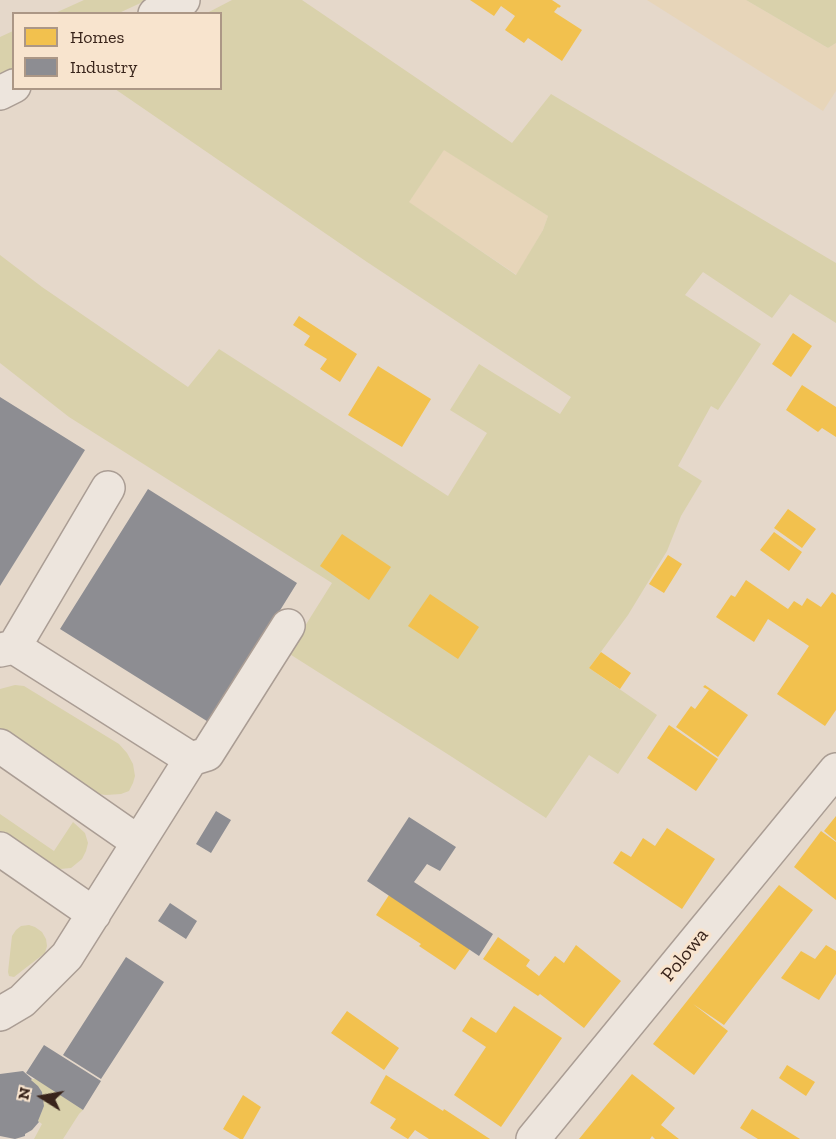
<!DOCTYPE html>
<style>
body{margin:0}
#map{position:relative;width:836px;height:1139px;overflow:hidden;background:#e5d8ca;font-family:"Zilla Slab",serif}
canvas{display:block}
.legend{position:absolute;left:12px;top:12px;width:210px;height:78px;box-sizing:border-box;background:#f8e4ce;border:2px solid #ac9786;margin:0;padding:8px 10px;list-style:none;font-size:18px;color:#39241b}
.legend li{display:flex;align-items:center;gap:12px;height:30px}
.legend b{width:30px;border:2px solid #ac9786}
.north{position:absolute;left:12px;top:1067px;width:60px;height:60px;-webkit-text-stroke:4px #f8e4ce;paint-order:stroke;rotate:281deg;font-size:16px;font-weight:700;line-height:24px;text-align:center;color:#39241b}
.north::after{content:'';display:block;margin:auto;width:21px;height:27px;background:#39241b;clip-path:polygon(50% 0,100% 100%,50% 72%,0 100%)}
</style>
<div id="map">
<canvas width="836" height="1139"></canvas>
<ul class="legend">
<li><b style="height:16px;background:#f2c14e"></b>Homes</li>
<li><b style="height:16px;background:#8d8d92"></b>Industry</li>
</ul>
<div class="north">N</div>
</div>
<script>
const ctx = document.querySelector('canvas').getContext('2d');
ctx.lineJoin = 'round';
function fillPath(path, color) {
  ctx.fillStyle = color;
  ctx.fill(path, 'evenodd');
}
function shape(rows) {
  const path = new Path2D();
  for (const r of rows) {
    path.moveTo(r[0], r[1]);
    for (let i = 2; i < r.length; i += 2) path.lineTo(r[i], r[i + 1]);
  }
  return path;
}
function strokePath(path, color, width, dash) {
  ctx.strokeStyle = color;
  ctx.lineWidth = width;
  ctx.lineCap = dash ? 'butt' : 'round';
  ctx.setLineDash(dash || []);
  ctx.stroke(path);
}
function label(font, color, halo, rows, align = 'center') {
  ctx.font = font + ' "Zilla Slab",serif';
  ctx.lineWidth = 6;
  ctx.setLineDash([]);
  ctx.textBaseline = 'middle';
  ctx.strokeStyle = halo;
  ctx.fillStyle = color;
  for (const [text, x, y, turn = 0] of rows) {
    ctx.save();
    ctx.translate(x, y);
    ctx.rotate((+turn || 0) * Math.PI / 180);
    ctx.textAlign = isNaN(turn) ? turn : align;
    if (halo) ctx.strokeText(text, 0, 0);
    ctx.fillText(text, 0, 0);
    ctx.restore();
  }
}
const farmland = shape([
 [647,0,746,0,828,48,836,43,836,91,823,111],
 [444,149,548,216,543,230,517,275,408,202]
]);
const green = shape([
 [84,0,147,0,119,13,53,14],
 [232,0,302,0,512,143,551,94,836,263,836,323,790,294,772,318,703,272,685,295,761,344,718,410,711,406,678,466,702,481,681,516,667,551,628,615,589,668,657,715,618,774,589,755,546,818,449,755,288,653,332,583,69,417,0,363,0,255,42,287,188,387,219,349,448,496,487,433,450,410,479,364,560,414,571,397,367,262,115,89,220,88,220,14,207,13],
 [444,150,548,216,543,230,516,275,409,202],
 [746,0,836,0,836,43,828,48],
 [13,31,13,73,0,81,0,37],
 [15,685,24,686,119,744,127,753,133,764,135,776,133,783,129,791,121,794,106,795,98,794,0,728,0,689],
 [0,814,54,851,73,822,85,833,88,843,86,851,82,859,71,868,60,869,50,867,0,833],
 [29,925,35,927,42,932,46,939,47,946,45,953,14,977,9,976,8,972,12,936,16,930,21,926],
 [32,1079,36,1079,83,1110,79,1114,63,1139,34,1139,42,1124,38,1121,44,1106,42,1092,38,1086,31,1080]
]);
const homes = shape([
 [470,0,552,0,561,6,559,8,558,7,554,12,582,30,562,61,528,38,524,43,505,30,515,16,501,6,494,16],
 [299,316,357,354,340,382,320,369,327,359,304,345,310,336,293,325],
 [793,333,812,346,791,377,772,364],
 [378,366,431,399,402,447,348,415],
 [802,385,836,407,836,437,822,428,818,432,786,410],
 [788,509,816,529,802,548,774,528],
 [774,532,802,552,789,571,760,550],
 [342,534,391,567,369,600,320,566],
 [668,555,682,564,664,593,649,584],
 [746,580,788,609,794,601,802,606,807,598,821,607,832,592,836,595,836,710,825,726,777,694,809,646,768,619,754,642,716,617,731,595,735,597],
 [430,594,479,627,458,659,408,626],
 [601,652,631,673,620,689,589,668],
 [705,685,748,715,718,757,676,727,691,706,695,709,709,690,703,687],
 [669,725,718,759,696,791,647,758],
 [836,816,836,841,824,831],
 [667,828,715,859,682,909,613,863,621,851,631,857,643,838,655,846],
 [821,831,836,842,836,900,794,867],
 [779,885,813,910,724,1025,693,1004,728,1031,694,1075,653,1044],
 [389,895,470,949,455,970,419,946,421,944,376,915],
 [498,937,530,960,526,966,539,976,555,956,564,963,576,945,621,981,584,1028,540,994,538,996,483,959],
 [826,945,836,951,836,974,819,1000,781,978,801,951,815,959],
 [514,1006,562,1038,501,1127,454,1095,486,1047,462,1031,471,1017,496,1033],
 [347,1011,399,1048,384,1070,331,1033],
 [787,1065,815,1082,806,1096,779,1078],
 [632,1074,675,1108,661,1125,679,1139,655,1139,652,1136,650,1139,579,1139],
 [386,1075,443,1111,444,1109,490,1139,429,1139,415,1130,408,1139,390,1128,396,1119,370,1103],
 [243,1095,261,1107,243,1139,240,1139,223,1129],
 [752,1109,800,1139,758,1139,740,1128]
]);
const industry = shape([
 [0,397,85,450,0,586],
 [148,489,297,583,210,723,60,629],
 [216,811,231,820,211,853,196,844],
 [409,817,456,847,440,871,427,864,414,882,493,934,479,956,367,881],
 [170,903,197,921,186,939,158,921],
 [126,957,164,982,101,1079,63,1055],
 [44,1045,101,1081,83,1110,26,1073],
 [23,1071,32,1079,31,1080,38,1086,42,1092,44,1106,38,1121,39,1122,32,1130,25,1134,25,1136,15,1139,0,1136,0,1074]
]);
const minor = shape([
 [155,14,183,0],
 [0,93,14,86],
 [14,647,108,488],
 [0,650,14,647,191,759,67,956,22,1001,0,1014],
 [0,746,138,842],
 [191,759,207,754,288,626],
 [0,849,94,914],
 [533,1139,836,770]
]);
const streetNames = [
 ["Polowa",685,955,-51]
];
fillPath(farmland, '#e7d5b9');
fillPath(green, '#d9d1ab');
fillPath(homes, '#f2c14e');
fillPath(industry, '#8d8d92');
strokePath(minor, '#aa9d94', 36);
strokePath(minor, '#ede5dd', 33);
label('20px', '#39241b', '#f8e4ce', streetNames);
</script>
